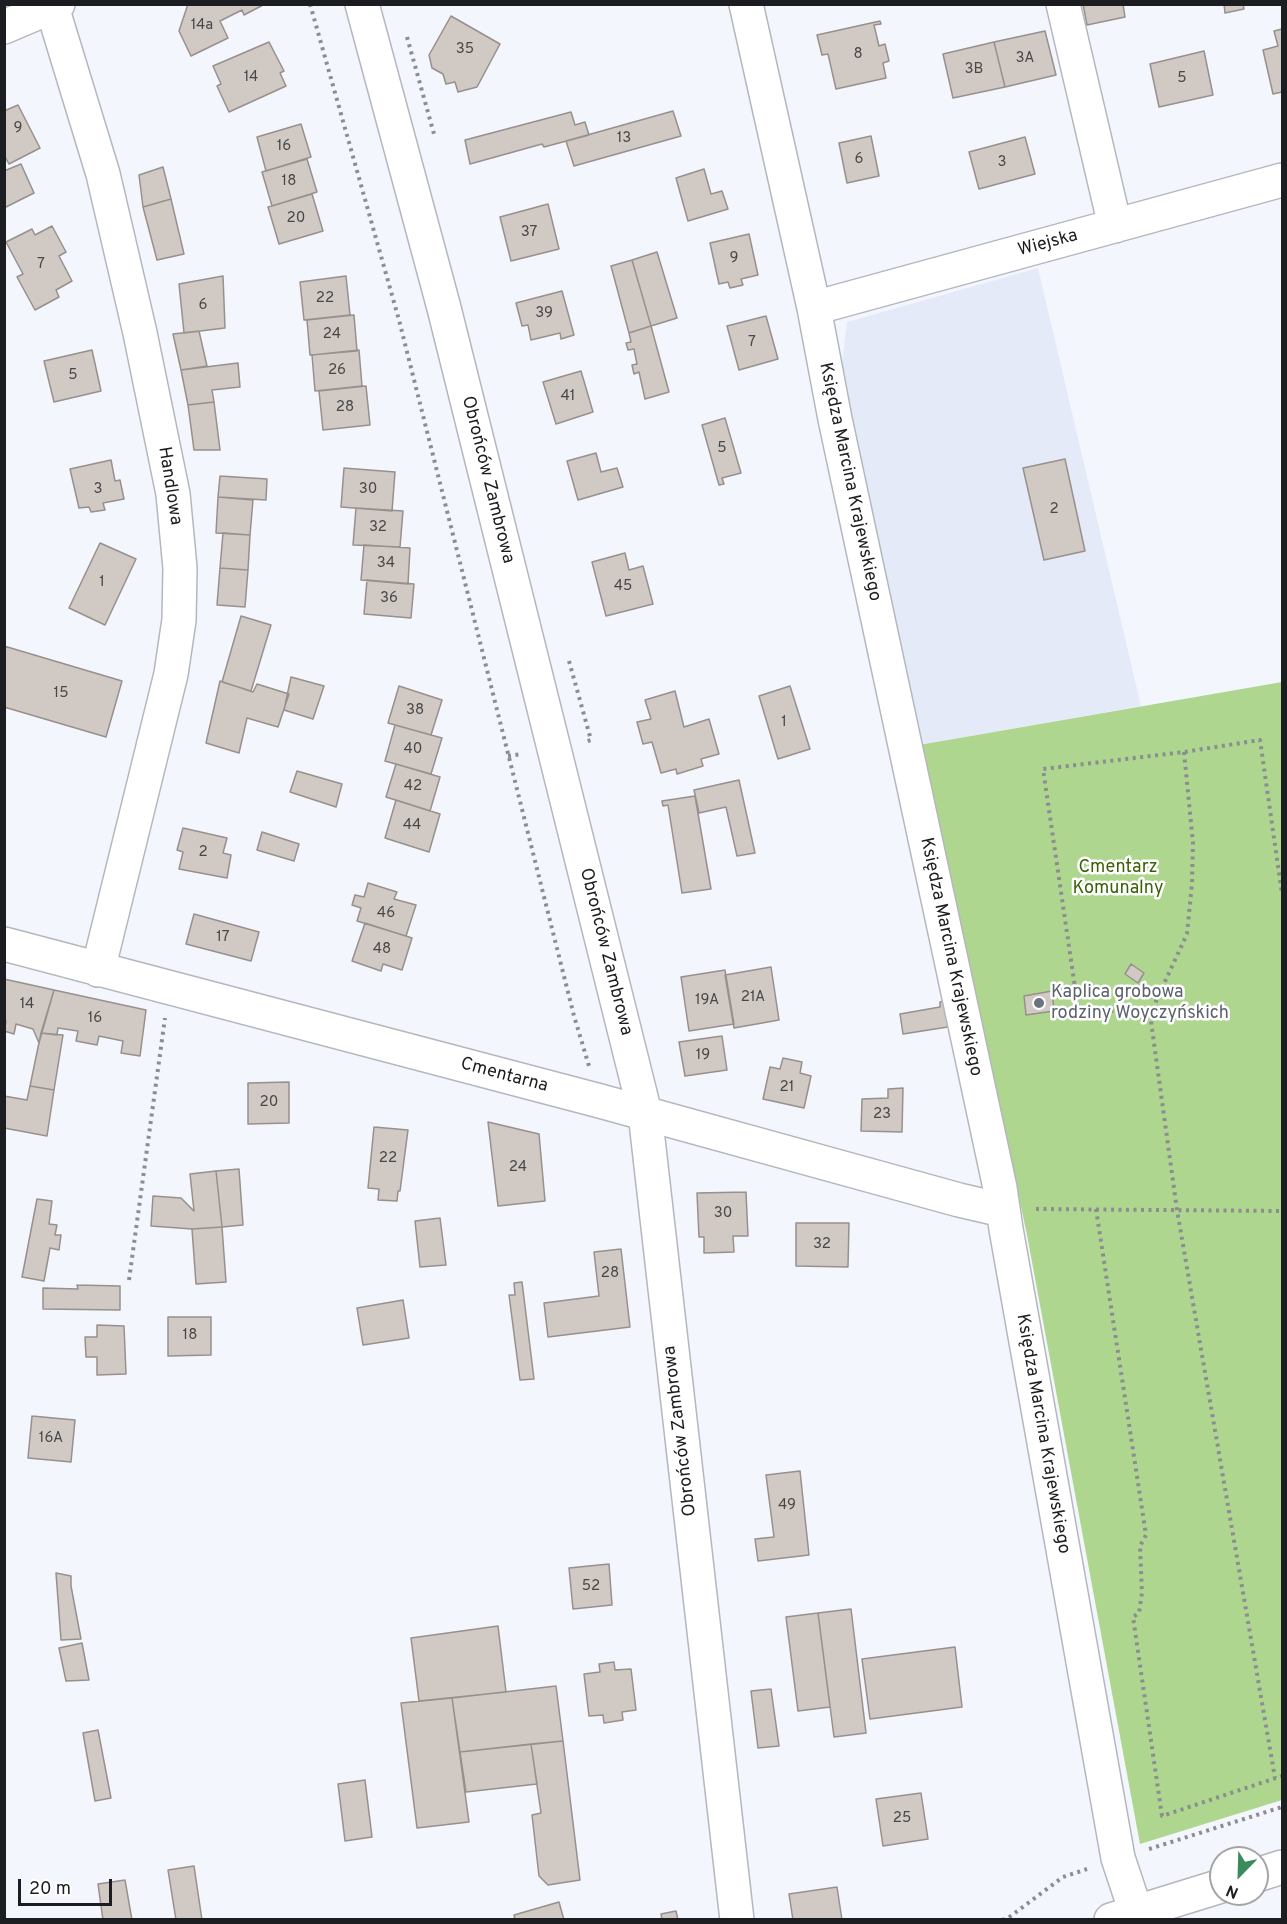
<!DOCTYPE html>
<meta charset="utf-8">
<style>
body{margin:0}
#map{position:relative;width:1287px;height:1924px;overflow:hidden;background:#f3f6fd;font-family:Overpass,sans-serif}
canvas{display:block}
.frame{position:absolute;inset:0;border:6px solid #1c1d20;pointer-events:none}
.north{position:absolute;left:1209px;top:1846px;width:60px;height:60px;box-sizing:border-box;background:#fff;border:2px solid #a4a5a6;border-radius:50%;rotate:203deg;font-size:16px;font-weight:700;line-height:24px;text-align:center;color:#1c1d20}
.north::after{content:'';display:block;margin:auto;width:21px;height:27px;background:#3a8b5c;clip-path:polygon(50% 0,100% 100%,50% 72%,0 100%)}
.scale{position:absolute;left:18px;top:1879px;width:94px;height:27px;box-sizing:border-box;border:3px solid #1c1d20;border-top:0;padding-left:8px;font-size:18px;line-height:21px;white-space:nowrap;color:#1c1d20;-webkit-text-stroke:4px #fff;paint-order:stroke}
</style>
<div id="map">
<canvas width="1287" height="1924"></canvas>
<div class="frame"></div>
<div class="north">N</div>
<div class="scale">20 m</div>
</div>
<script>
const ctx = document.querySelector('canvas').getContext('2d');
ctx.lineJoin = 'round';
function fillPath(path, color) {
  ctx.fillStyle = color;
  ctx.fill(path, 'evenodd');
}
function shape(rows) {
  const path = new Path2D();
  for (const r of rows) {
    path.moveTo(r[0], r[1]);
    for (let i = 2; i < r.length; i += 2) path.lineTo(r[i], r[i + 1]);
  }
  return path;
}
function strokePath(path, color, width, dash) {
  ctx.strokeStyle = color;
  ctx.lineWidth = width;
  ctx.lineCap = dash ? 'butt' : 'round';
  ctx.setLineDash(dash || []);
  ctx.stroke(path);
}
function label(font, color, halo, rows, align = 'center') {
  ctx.font = font + ' Overpass,sans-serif';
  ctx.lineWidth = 5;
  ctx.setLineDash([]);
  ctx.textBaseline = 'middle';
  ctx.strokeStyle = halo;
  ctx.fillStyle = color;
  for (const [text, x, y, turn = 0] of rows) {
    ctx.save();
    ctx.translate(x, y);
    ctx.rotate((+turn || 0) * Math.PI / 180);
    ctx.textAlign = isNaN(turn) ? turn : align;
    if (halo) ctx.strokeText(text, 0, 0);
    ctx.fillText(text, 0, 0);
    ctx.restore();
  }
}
const built = shape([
 [1038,268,1141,706,919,745,835,419,847,322]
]);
const green = shape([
 [1282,682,1282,1800,1140,1844,1027,1235,974,986,919,745]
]);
const building = shape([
 [188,4,265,4,244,15,242,10,220,21,228,38,191,56,179,31,188,4],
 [1083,4,1123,4,1125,17,1087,25,1083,4],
 [1224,4,1243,4,1244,9,1225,13,1224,4],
 [451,16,500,44,477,87,458,92,455,82,446,84,443,74,432,68,429,55,451,16],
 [880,21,881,24,874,25,879,46,885,44,889,61,883,63,886,78,836,89,828,54,822,55,817,35,880,21],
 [1282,29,1282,92,1273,94,1263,50,1278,46,1274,31,1282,29],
 [1045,31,1056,75,1005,87,994,42,1045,31],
 [269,42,284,71,280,73,286,86,229,112,217,86,221,84,213,66,269,42],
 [994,42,1005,87,953,98,943,54,994,42],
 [1204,51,1213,95,1159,107,1150,64,1204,51],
 [18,105,40,148,9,164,4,155,4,111,18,105],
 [673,111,681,136,574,166,566,141,673,111],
 [571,112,575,125,585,122,589,135,544,147,542,144,470,164,465,140,571,112],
 [301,124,311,157,266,171,257,137,301,124],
 [871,136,879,176,847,183,839,143,871,136],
 [1025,137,1035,174,979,189,969,152,1025,137],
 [307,159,317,192,272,206,262,172,307,159],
 [21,164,34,193,4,208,4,171,21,164],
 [163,167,171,199,143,207,139,175,163,167],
 [704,169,711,194,722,191,728,209,688,221,676,178,704,169],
 [312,194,323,231,279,244,268,207,312,194],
 [171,199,184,254,157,260,143,207,171,199],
 [548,204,559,249,511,261,500,217,548,204],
 [52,226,66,252,59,256,72,281,56,290,59,297,35,310,17,277,23,274,6,242,32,229,35,235,52,226],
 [749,234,758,275,741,279,743,285,730,288,728,282,719,284,710,243,749,234],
 [657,252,677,318,651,326,632,260,657,252],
 [632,260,651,326,629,333,611,266,632,260],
 [223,276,225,328,184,333,179,284,223,276],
 [346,276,350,315,304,320,300,282,346,276],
 [562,291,574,335,561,339,560,333,531,340,528,325,522,326,516,303,562,291],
 [354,315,357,351,310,355,307,320,354,315],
 [766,316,778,359,739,370,727,326,766,316],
 [651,326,669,392,645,399,639,372,634,374,632,365,637,364,634,349,628,350,626,343,631,342,629,333,651,326],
 [199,331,207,366,181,370,173,334,199,331],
 [92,350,101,391,54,402,44,361,92,350],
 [359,350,362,386,315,391,312,355,359,350],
 [238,363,240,387,212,390,214,402,188,405,181,370,238,363],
 [581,371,593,412,556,424,543,382,581,371],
 [366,386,370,425,323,430,319,391,366,386],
 [214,402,220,450,194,450,188,405,214,402],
 [725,418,741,473,722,478,724,484,719,485,702,425,725,418],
 [596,453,601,472,617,468,623,487,578,500,567,461,596,453],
 [1065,459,1085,551,1044,560,1023,468,1065,459],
 [111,460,115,481,120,480,124,499,103,503,105,510,91,512,89,507,79,508,70,469,111,460],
 [344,468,395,472,392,511,341,507,344,468],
 [220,476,267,479,266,500,218,497,220,476],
 [218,497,253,500,250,535,216,533,218,497],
 [356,508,403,511,400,547,353,545,356,508],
 [223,533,250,535,248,570,220,568,223,533],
 [100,543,136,559,105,625,69,608,100,543],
 [364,545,410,548,408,584,361,580,364,545],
 [625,553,629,570,643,566,653,604,606,616,592,562,625,553],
 [220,568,248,570,245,607,217,605,220,568],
 [367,580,414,584,411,618,364,614,367,580],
 [241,616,271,625,251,691,222,682,241,616],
 [4,646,122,681,106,737,4,707,4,646],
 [291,677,324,686,313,719,284,710,291,677],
 [220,681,253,692,257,684,289,694,278,727,247,718,239,753,206,743,220,681],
 [399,686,442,700,431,735,388,723,399,686],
 [790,686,810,749,778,759,759,696,790,686],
 [675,691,684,727,709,719,719,754,701,759,703,766,677,774,676,769,661,773,652,742,643,744,637,722,651,719,645,700,675,691],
 [395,725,442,738,431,774,385,761,395,725],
 [396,764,440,777,430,811,386,797,396,764],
 [297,771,342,784,336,807,290,792,297,771],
 [739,780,755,853,737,856,726,807,699,813,694,790,739,780],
 [695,796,711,889,682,893,668,805,663,806,662,801,695,796],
 [396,800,440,814,429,852,385,838,396,800],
 [183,828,227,838,223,853,231,855,227,878,179,869,183,852,177,850,183,828],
 [262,832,299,844,294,861,257,850,262,832],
 [368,883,397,892,394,899,416,905,406,936,357,921,361,908,352,905,355,895,364,897,368,883],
 [194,914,259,932,251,961,186,944,194,914],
 [365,923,412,938,402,970,383,964,381,971,352,961,365,923],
 [1131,964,1144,973,1138,983,1125,974,1131,964],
 [771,967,779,1020,734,1028,725,975,771,967],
 [725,970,734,1024,689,1031,681,977,725,970],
 [4,979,54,990,39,1043,33,1029,16,1024,14,1034,4,1031,6,1021,4,1020,4,979],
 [54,990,146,1010,140,1056,121,1053,123,1041,99,1036,97,1045,76,1041,78,1031,58,1028,57,1035,41,1033,54,990],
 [1052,991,1054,1011,1026,1015,1024,996,1052,991],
 [944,1001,954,1026,903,1034,900,1014,940,1007,940,1002,944,1001],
 [41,1033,63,1035,54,1090,30,1086,41,1033],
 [722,1036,727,1070,685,1076,679,1042,722,1036],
 [783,1058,802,1062,800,1073,811,1076,804,1108,763,1099,770,1067,780,1069,783,1058],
 [289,1082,289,1123,248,1124,248,1083,289,1082],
 [30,1086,54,1090,47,1136,4,1128,4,1096,27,1100,30,1086],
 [903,1088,902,1132,861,1131,862,1099,888,1098,888,1089,903,1088],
 [488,1122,539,1134,545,1201,498,1206,488,1122],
 [374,1127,408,1130,400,1191,398,1191,397,1201,378,1200,379,1189,368,1188,374,1127],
 [239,1169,243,1225,222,1227,216,1171,239,1169],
 [216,1171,222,1227,192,1229,151,1226,153,1196,181,1198,194,1211,190,1174,216,1171],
 [746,1192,748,1236,733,1236,734,1252,704,1253,704,1237,699,1237,697,1193,746,1192],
 [37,1199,52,1201,49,1224,57,1225,55,1235,61,1235,59,1250,50,1248,44,1281,22,1277,37,1199],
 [440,1218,446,1265,420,1267,415,1221,440,1218],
 [796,1223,849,1223,848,1267,796,1266,796,1223],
 [222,1227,226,1282,196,1284,192,1229,222,1227],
 [621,1249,630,1327,548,1337,544,1303,599,1296,594,1252,621,1249],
 [522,1282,534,1379,520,1380,509,1295,515,1295,514,1283,522,1282],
 [77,1285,120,1286,120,1310,43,1309,43,1288,78,1289,77,1285],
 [403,1300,409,1338,363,1345,357,1308,403,1300],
 [168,1317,211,1317,211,1355,168,1356,168,1317],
 [97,1325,124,1326,126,1374,97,1375,97,1357,86,1357,85,1337,97,1337,97,1325],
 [32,1416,75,1420,71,1462,28,1458,32,1416],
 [800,1471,809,1555,758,1561,755,1539,774,1537,766,1475,800,1471],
 [609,1564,612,1605,573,1609,569,1568,609,1564],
 [56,1573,71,1576,71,1586,81,1639,61,1640,56,1573],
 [851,1609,866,1733,834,1737,818,1613,851,1609],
 [818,1613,830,1707,798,1711,786,1617,818,1613],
 [498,1626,506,1692,419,1701,411,1638,498,1626],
 [82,1643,89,1680,66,1681,59,1648,82,1643],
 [955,1647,962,1707,870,1719,862,1659,955,1647],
 [614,1662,615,1670,631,1669,636,1710,622,1712,623,1720,604,1723,603,1715,589,1716,584,1674,600,1672,599,1664,614,1662],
 [556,1686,563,1741,460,1752,452,1698,556,1686],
 [771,1689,779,1746,758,1748,751,1691,771,1689],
 [452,1698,469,1822,417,1828,401,1703,452,1698],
 [98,1730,111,1798,95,1801,83,1733,98,1730],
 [563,1741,580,1880,548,1885,539,1876,532,1815,541,1813,531,1744,563,1741],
 [531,1744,537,1784,466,1792,460,1752,531,1744],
 [365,1780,372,1837,345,1841,338,1784,365,1780],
 [921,1793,928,1839,883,1846,876,1799,921,1793],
 [194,1866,202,1920,176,1920,168,1870,194,1866],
 [125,1880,132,1920,103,1920,98,1884,125,1880],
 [837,1887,842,1920,793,1920,789,1894,837,1887],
 [559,1902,564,1920,515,1920,514,1915,559,1902],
 [676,1911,678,1920,662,1920,661,1914,676,1911]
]);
const path = shape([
 [310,4,399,320,574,1016,589,1066],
 [407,37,434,134],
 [569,661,591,740,585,742],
 [1184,752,1193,843,1192,883,1187,934,1150,1014,1078,1008,1043,769,1184,752,1260,740,1282,894],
 [508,756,522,754],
 [1150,1014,1177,1210,1275,1778],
 [1036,1209,1282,1211],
 [1096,1209,1146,1535,1140,1546,1142,1593,1139,1613,1133,1617,1162,1816,1282,1776],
 [129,1280,165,1018],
 [1149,1849,1282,1807],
 [1002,1920,1008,1918,1063,1877,1087,1869]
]);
const minor = shape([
 [362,4,444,308,645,1113,737,1920],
 [746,4,814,308,835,419,1000,1188,1006,1229,1118,1858,1136,1912],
 [1063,4,1115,226],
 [52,7,103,174,140,333,173,494,180,568,179,620,171,674,98,970],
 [4,27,58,4],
 [814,308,1282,180],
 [4,944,600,1101,959,1200,1002,1210]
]);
const major = shape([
 [1257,1875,1282,1867],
 [1111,1920,1221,1886]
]);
const markers = [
 [1039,1003,6,"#6b7280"]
];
const numberNames = [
 ["14a",202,26],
 ["35",465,50],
 ["8",858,55],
 ["3A",1025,59],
 ["3B",974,70],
 ["14",251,78],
 ["5",1182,79],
 ["9",18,129],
 ["13",624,139],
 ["16",284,147],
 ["6",859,160],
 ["3",1002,163],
 ["18",289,182],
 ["20",296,219],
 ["37",529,233],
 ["9",734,259],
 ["7",41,265],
 ["22",325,299],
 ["6",203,306],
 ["39",544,314],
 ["24",332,335],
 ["7",752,343],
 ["26",337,371],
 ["5",73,376],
 ["41",568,397],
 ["28",345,408],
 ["5",722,449],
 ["3",98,490],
 ["30",368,490],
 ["2",1054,510],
 ["32",378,528],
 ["34",386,564],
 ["1",102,583],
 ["45",623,587],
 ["36",389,599],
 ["15",61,694],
 ["38",415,711],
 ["1",784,723],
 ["40",413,750],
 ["42",413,787],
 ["44",412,826],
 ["2",203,853],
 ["46",386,914],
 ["17",223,938],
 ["48",382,950],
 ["21A",753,998],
 ["19A",707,1001],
 ["14",27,1005],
 ["16",95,1019],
 ["19",703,1056],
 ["21",787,1088],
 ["20",269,1103],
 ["23",882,1115],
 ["22",388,1159],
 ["24",518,1168],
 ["30",723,1214],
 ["32",822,1245],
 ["28",610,1274],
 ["18",190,1336],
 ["16A",51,1439],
 ["49",787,1506],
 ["52",591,1587],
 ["25",902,1819]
];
const streetNames = [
 ["Wiejska",1048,244,-15],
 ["Obrońców Zambrowa",487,480,76],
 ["Księdza Marcina Krajewskiego",849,482,78],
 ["Handlowa",169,486,81],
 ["Obrońców Zambrowa",605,952,76],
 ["Księdza Marcina Krajewskiego",950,957,78],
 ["Cmentarna",504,1076,15],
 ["Obrońców Zambrowa",681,1431,-97],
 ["Księdza Marcina Krajewskiego",1042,1434,80]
];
const parkNames = [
 ["Cmentarz",1118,868],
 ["Komunalny",1118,889]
];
const worshipNames = [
 ["Kaplica grobowa",1051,993],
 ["rodziny Woyczyńskich",1051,1014]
];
fillPath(built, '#e4eaf8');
fillPath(green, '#afd68f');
fillPath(building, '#d0c9c4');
strokePath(building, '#97908c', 1.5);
strokePath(minor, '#b4b7be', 36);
strokePath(major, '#b4b7be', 36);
strokePath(path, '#8b8d92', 4, [3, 4.5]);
strokePath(minor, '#fff', 33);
strokePath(major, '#fff', 33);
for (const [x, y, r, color] of markers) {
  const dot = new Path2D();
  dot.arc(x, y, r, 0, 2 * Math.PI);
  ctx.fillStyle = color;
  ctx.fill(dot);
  strokePath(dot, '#fff', 2);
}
label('15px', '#494849', null, numberNames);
label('18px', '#1c1d20', '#fff', streetNames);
label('18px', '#3b6105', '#fff', parkNames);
label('18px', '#5b616d', '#fff', worshipNames, 'left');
</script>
